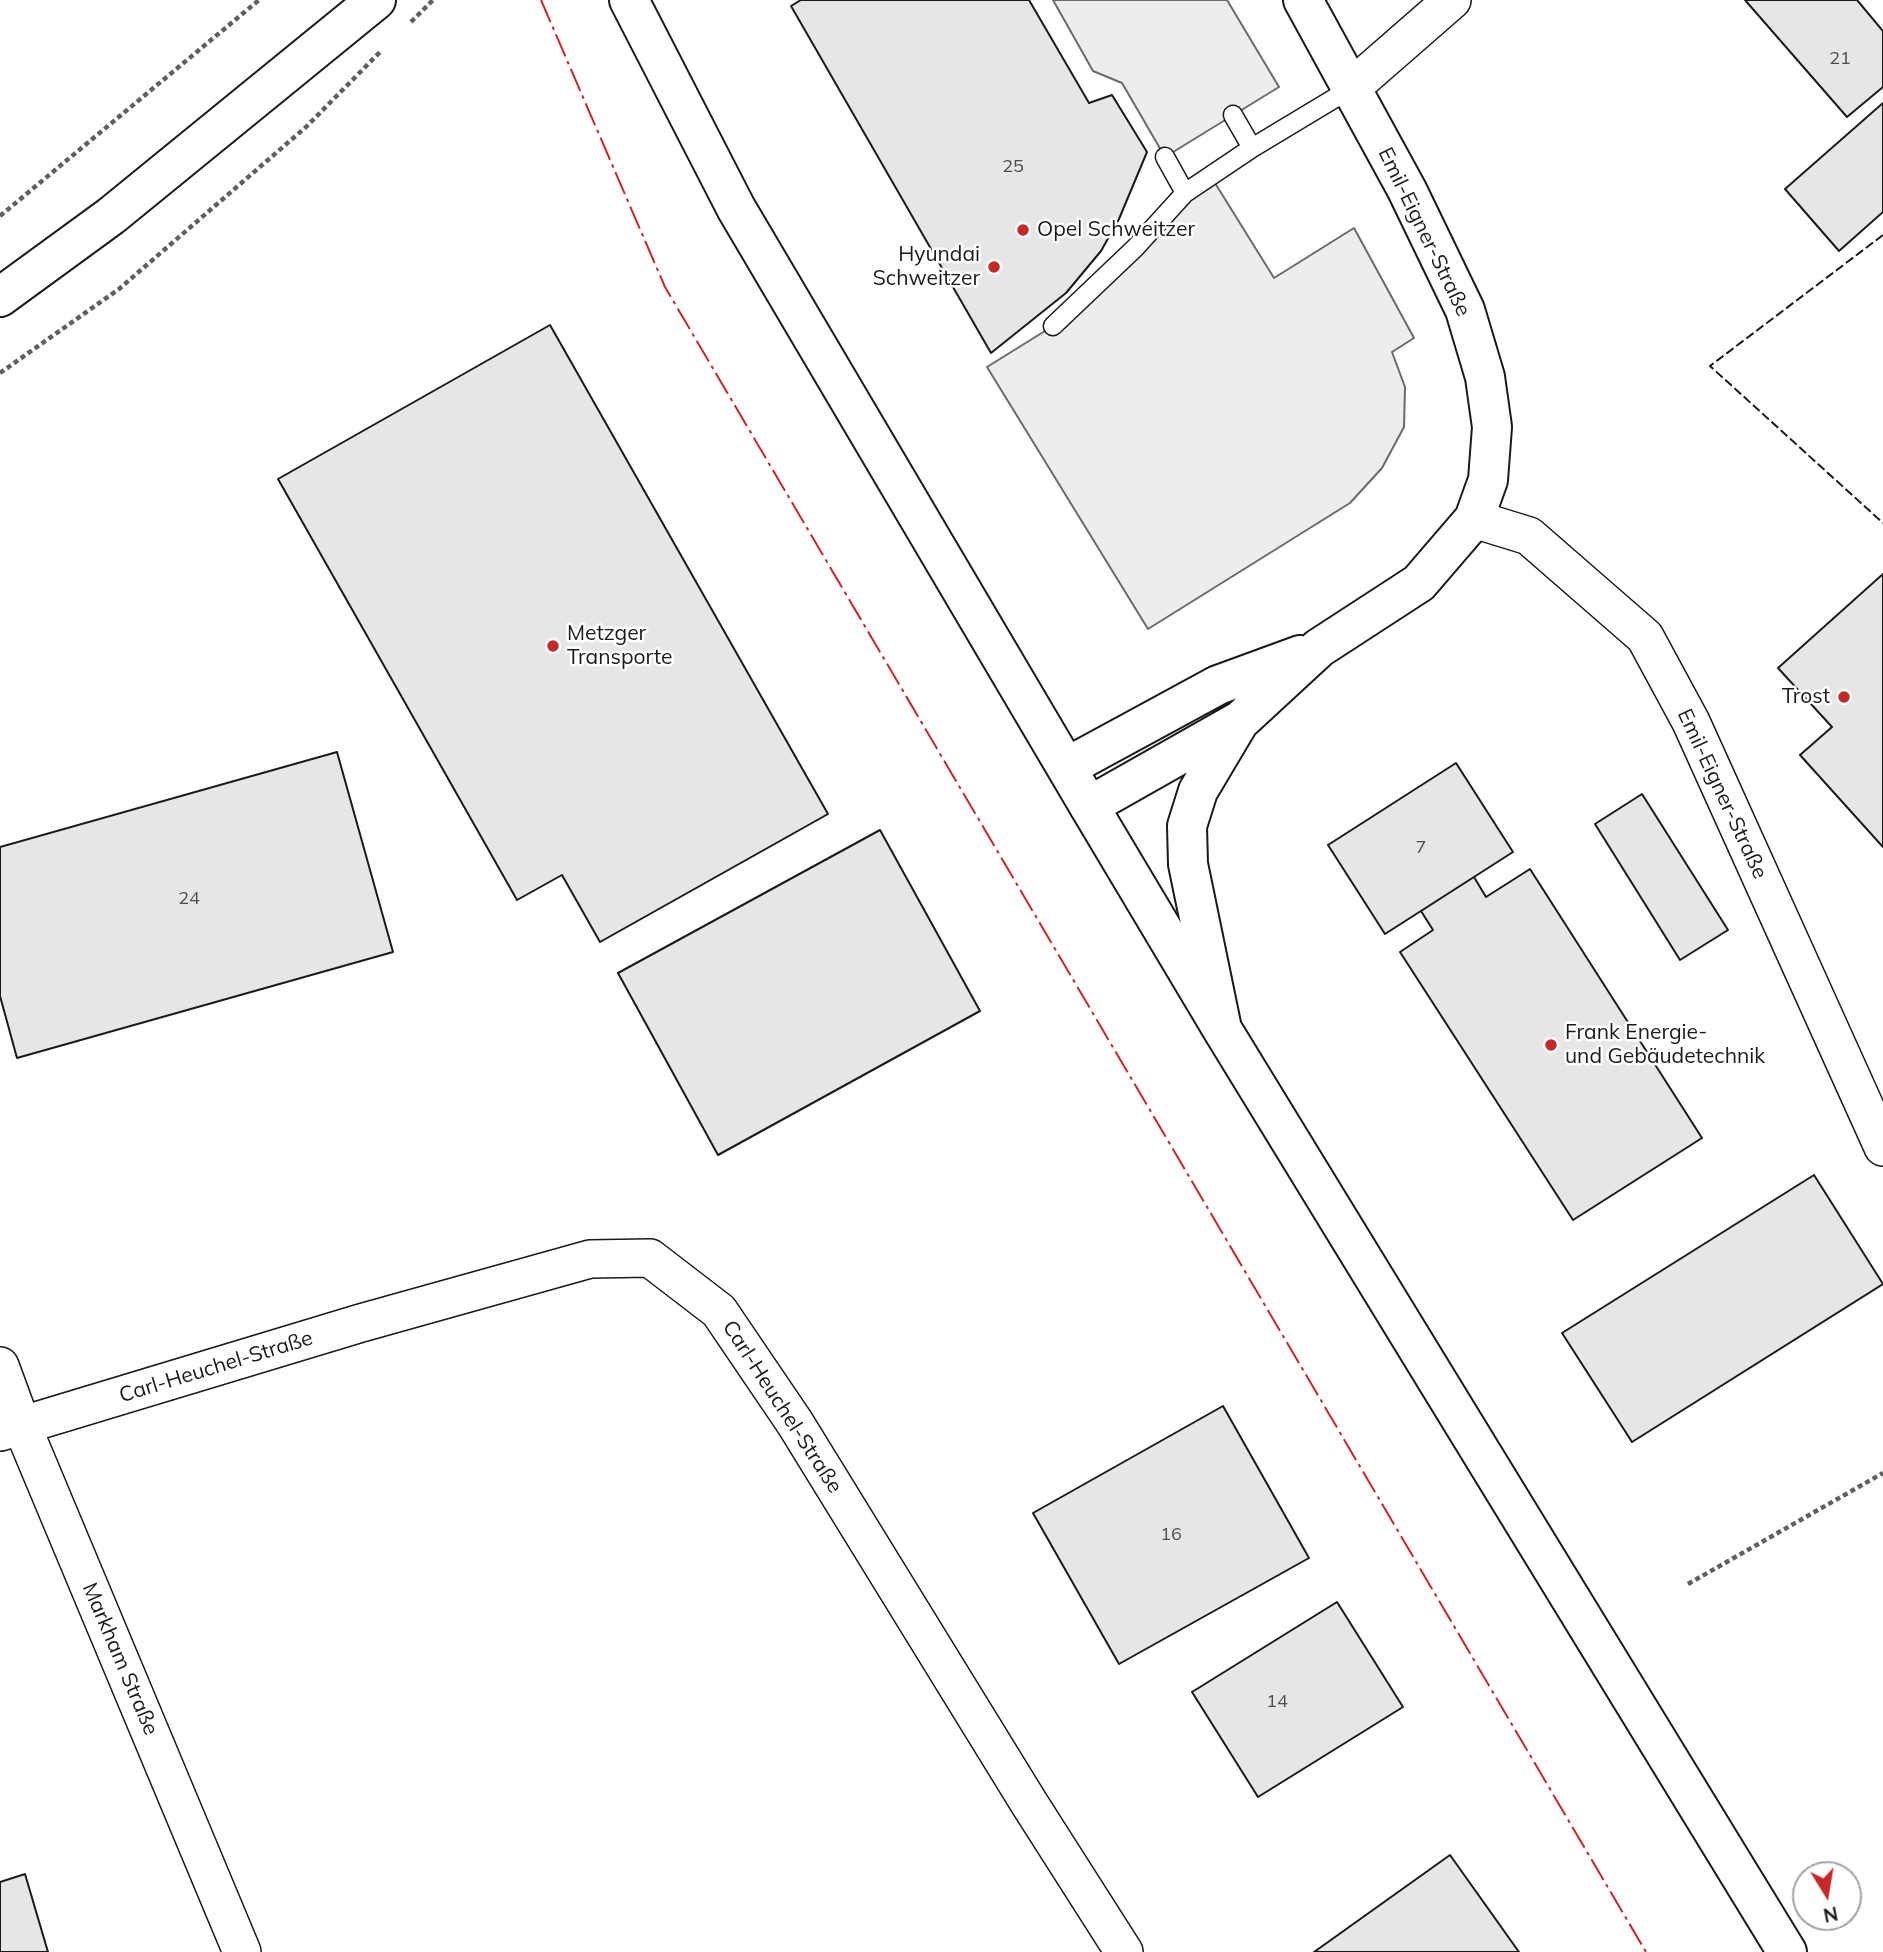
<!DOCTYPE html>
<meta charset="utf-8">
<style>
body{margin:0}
#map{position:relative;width:1883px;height:1952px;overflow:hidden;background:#fff;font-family:Mulish,sans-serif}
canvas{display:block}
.north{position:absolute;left:1792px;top:1861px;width:70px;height:70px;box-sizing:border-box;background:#fff;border:2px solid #a3a3a3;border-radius:50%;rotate:169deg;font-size:19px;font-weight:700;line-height:28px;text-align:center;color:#1a1a1a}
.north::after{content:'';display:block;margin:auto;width:24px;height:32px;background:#c62828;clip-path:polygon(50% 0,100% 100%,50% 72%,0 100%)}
</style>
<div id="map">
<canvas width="1883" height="1952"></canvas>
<div class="north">N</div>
</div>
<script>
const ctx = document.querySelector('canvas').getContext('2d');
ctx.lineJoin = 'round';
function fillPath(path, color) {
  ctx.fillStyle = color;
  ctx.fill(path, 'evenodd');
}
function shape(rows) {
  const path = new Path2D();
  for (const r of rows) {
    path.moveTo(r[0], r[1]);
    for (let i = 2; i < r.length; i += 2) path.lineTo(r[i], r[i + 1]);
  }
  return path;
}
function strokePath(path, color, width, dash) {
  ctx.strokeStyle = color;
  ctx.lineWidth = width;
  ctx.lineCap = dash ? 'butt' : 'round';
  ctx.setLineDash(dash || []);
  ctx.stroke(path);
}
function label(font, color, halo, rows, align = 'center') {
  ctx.font = font + ' Mulish,sans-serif';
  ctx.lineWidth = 5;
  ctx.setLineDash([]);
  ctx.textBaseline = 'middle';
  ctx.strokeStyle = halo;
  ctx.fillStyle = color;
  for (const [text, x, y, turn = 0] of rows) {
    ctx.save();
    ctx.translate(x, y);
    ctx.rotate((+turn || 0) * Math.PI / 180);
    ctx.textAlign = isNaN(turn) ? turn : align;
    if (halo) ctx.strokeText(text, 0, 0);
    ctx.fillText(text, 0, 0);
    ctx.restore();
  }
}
const built = shape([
 [1053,0,1227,0,1279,87,1165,157,1122,83,1093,71,1053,0],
 [1210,175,1274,278,1354,228,1414,338,1392,352,1405,387,1404,427,1382,468,1350,503,1148,629,987,367,1053,326,1210,175]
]);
const building = shape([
 [801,0,1029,0,1089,103,1112,95,1147,152,1119,219,1101,251,1066,293,991,353,791,6,801,0],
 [1745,0,1857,0,1883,31,1883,87,1847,117,1745,0],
 [1883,103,1883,212,1839,251,1785,189,1883,103],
 [550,325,828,814,600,942,562,875,517,900,278,479,550,325],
 [1883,574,1883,847,1800,755,1832,727,1778,668,1883,574],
 [337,752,393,952,17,1058,0,996,0,847,337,752],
 [1456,763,1513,852,1385,934,1328,845,1456,763],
 [1642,794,1728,930,1680,960,1595,824,1642,794],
 [880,830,980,1011,718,1155,618,973,880,830],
 [1530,869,1702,1138,1573,1220,1400,952,1433,930,1421,911,1474,877,1486,897,1530,869],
 [1814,1175,1883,1284,1632,1442,1562,1333,1814,1175],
 [1223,1406,1309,1558,1119,1664,1033,1513,1223,1406],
 [1337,1602,1403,1707,1258,1797,1192,1692,1337,1602],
 [1450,1855,1519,1952,1314,1952,1450,1855],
 [25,1874,48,1952,0,1952,0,1882,25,1874]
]);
const path = shape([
 [411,22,433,0],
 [0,216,259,0],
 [0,373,119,289,306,127,380,52],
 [1688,1584,1883,1473]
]);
const service = shape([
 [1233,115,1252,148],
 [1165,157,1185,193],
 [1053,326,1135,248,1185,193,1252,148,1350,89]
]);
const minor = shape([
 [1350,89,1452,0],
 [1474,519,1529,536,1645,637,1691,722,1883,1147],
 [0,1366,22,1426,242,1952],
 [0,1432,361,1323,590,1259,650,1258,719,1311,795,1423,1029,1803,1124,1952]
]);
const secondary = shape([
 [0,297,111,216,376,0],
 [1067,767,1218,685,1300,655],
 [1089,806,1241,720,1319,648,1419,583,1474,519,1488,480,1492,427,1485,377,1465,310,1407,190,1303,0],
 [1221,1024,1188,864,1187,826,1198,791,1239,722]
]);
const primary = shape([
 [629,0,736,208,1089,806,1222,1029,1787,1952]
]);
const fence = shape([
 [1883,235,1710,366,1883,523]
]);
const power = shape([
 [541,0,665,287,1646,1952]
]);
const markers = [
 [1023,230,7,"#c62828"],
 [994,267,7,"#c62828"],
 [553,646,7,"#c62828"],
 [1844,697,7,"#c62828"],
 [1551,1045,7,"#c62828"]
];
const numberNames = [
 ["21",1840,59],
 ["25",1013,167],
 ["7",1421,848],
 ["24",189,899],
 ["16",1171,1535],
 ["14",1277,1702]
];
const poiNames = [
 ["Opel Schweitzer",1037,230],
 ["Hyundai",980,255,"right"],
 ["Schweitzer",980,279,"right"],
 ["Metzger",567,634],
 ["Transporte",567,658],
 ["Trost",1830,697,"right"],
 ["Frank Energie-",1565,1033],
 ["und Gebäudetechnik",1565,1057]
];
const streetNames = [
 ["Emil-Eigner-Straße",1424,232,64],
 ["Emil-Eigner-Straße",1722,794,65],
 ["Carl-Heuchel-Straße",216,1367,-17],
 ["Carl-Heuchel-Straße",782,1407,57],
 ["Markham Straße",120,1659,67]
];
fillPath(built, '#ededed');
strokePath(built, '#6a6a6a', 2);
fillPath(building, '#e6e6e6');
strokePath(building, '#1a1a1a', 2);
strokePath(service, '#1a1a1a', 21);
strokePath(minor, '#1a1a1a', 40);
strokePath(secondary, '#1a1a1a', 42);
strokePath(primary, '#1a1a1a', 42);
strokePath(path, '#5f5f5f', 4.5, [5, 3.5]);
strokePath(service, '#fff', 18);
strokePath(minor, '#fff', 37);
strokePath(secondary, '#fff', 38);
strokePath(primary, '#fff', 38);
strokePath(fence, '#1a1a1a', 2, [9, 3.5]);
strokePath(power, '#c62828', 2, [24, 5, 3.5, 5]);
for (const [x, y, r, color] of markers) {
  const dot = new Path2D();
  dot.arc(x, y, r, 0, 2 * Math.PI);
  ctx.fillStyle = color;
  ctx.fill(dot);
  strokePath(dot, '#fff', 2.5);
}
label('18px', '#4d4d4d', null, numberNames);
label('21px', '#1a1a1a', '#fff', poiNames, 'left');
label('21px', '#1a1a1a', '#fff', streetNames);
</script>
